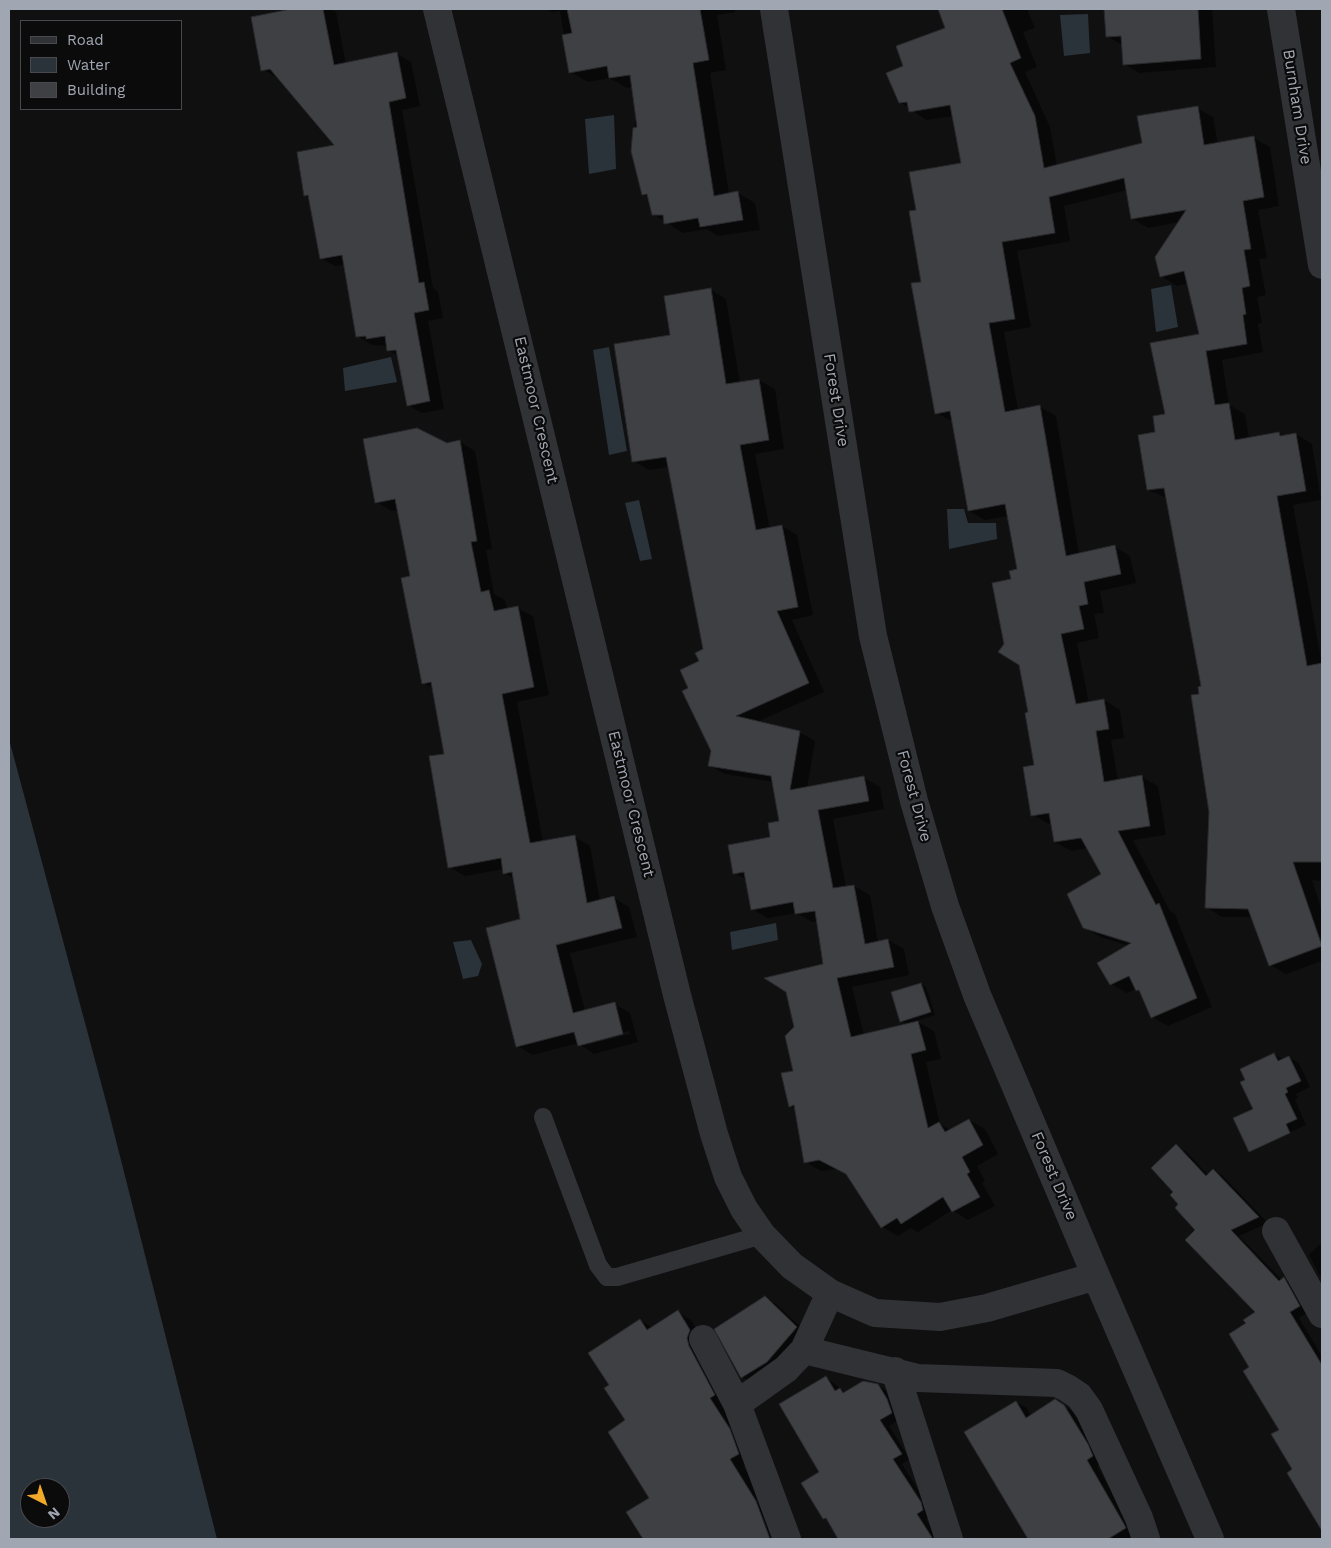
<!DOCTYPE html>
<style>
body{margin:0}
#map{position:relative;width:1331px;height:1548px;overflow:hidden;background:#101011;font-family:"Work Sans",sans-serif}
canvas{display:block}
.frame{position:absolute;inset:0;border:10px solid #a1a7b2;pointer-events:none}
.legend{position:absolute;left:20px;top:20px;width:162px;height:90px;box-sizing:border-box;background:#0b0b0c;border:1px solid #47494e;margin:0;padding:6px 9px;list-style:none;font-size:15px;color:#a1a7b2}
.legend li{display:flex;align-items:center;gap:10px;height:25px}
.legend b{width:25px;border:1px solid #47494e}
.north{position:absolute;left:20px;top:1478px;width:50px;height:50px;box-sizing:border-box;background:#0b0b0c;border:1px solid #47494e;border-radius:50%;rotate:139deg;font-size:14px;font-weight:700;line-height:20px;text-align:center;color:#a1a7b2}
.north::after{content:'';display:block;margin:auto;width:18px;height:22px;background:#f0a928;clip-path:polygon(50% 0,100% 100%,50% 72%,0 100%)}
</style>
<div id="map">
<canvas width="1331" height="1548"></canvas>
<div class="frame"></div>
<ul class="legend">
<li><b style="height:6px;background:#313236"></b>Road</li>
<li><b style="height:14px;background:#2a3339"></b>Water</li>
<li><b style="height:14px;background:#3f4044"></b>Building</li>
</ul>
<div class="north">N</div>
</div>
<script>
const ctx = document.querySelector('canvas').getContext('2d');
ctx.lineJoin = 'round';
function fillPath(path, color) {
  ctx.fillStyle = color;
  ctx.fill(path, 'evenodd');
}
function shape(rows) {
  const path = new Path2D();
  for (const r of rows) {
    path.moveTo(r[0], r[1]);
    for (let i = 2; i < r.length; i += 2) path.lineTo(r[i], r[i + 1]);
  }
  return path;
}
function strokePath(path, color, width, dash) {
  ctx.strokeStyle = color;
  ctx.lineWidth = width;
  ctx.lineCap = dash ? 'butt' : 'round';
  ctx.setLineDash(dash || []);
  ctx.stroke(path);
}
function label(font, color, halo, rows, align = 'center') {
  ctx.font = font + ' "Work Sans",sans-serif';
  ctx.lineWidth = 4.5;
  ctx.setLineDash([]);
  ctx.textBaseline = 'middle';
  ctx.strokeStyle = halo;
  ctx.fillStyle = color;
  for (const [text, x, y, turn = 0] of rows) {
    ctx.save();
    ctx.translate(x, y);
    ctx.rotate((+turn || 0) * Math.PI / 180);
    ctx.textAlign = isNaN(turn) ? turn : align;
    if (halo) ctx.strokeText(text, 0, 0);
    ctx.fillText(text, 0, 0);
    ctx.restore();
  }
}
const water = shape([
 [1088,14,1090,53,1064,56,1060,15],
 [614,115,616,169,589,174,585,119],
 [1171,285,1178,327,1156,332,1151,289],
 [609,347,627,451,609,455,593,350],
 [391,357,397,382,345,391,343,368],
 [639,500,652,559,640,561,625,503],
 [947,509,964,509,968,523,996,523,997,539,949,549],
 [9,739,107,1105,217,1539,9,1539],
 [30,1488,60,1488,60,1518,30,1518],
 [776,923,778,940,732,950,730,932],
 [471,940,482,964,478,976,463,979,453,942]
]);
const shadow = shape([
 [297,9,330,9,336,12,346,64,397,54,411,62,420,106,402,110,433,288,438,292,443,318,428,321,444,409,422,413,408,405,398,356,388,350,388,346,372,345,358,336,345,265,335,266,321,258,310,198,305,195,336,146,279,78,263,70,252,18],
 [546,9,735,9,735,12,717,15,726,70,710,73,729,194,738,193,755,203,760,230,718,236,706,229,683,233,653,214,649,197,643,194,633,151,636,109,633,87,627,88,610,78,588,82,570,72,560,11,552,12],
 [944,9,1027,9,1035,28,1023,32,1037,67,1025,72,1050,127,1057,166,1143,144,1197,108,1213,117,1218,144,1254,138,1270,147,1279,206,1258,210,1267,258,1259,259,1266,295,1257,297,1262,323,1258,324,1263,352,1222,360,1229,405,1245,414,1249,438,1279,433,1284,436,1296,434,1312,444,1321,500,1293,505,1322,664,1322,881,1312,880,1322,911,1322,945,1279,961,1279,963,1322,947,1322,961,1286,974,1270,965,1252,917,1222,917,1206,907,1210,812,1200,695,1202,687,1167,498,1148,490,1157,433,1200,335,1188,283,1177,286,1161,276,1179,222,1148,228,1132,218,1127,190,1064,206,1070,241,1017,251,1031,327,1004,332,1018,410,1040,407,1056,416,1079,554,1114,546,1130,556,1136,583,1100,591,1104,613,1094,614,1099,638,1077,643,1089,703,1104,700,1120,710,1124,738,1111,740,1118,781,1142,777,1158,786,1166,835,1133,840,1170,911,1175,914,1212,1007,1168,1026,1152,1017,1142,993,1136,989,1127,993,1111,984,1129,946,1100,937,1084,927,1102,874,1088,848,1071,851,1055,842,1052,824,1049,824,1033,815,1035,766,1030,713,1020,664,1005,644,1012,580,1018,570,1009,516,985,520,969,511,954,422,936,413,918,211,962,164,954,116,926,120,900,102,905,67,946,29,940,10],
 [956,102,957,105,915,111],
 [1105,9,1212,9,1216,67,1139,73,1124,64,1122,45,1107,36],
 [711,290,726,299,740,383,759,380,775,389,784,449,755,454,770,529,782,526,797,535,813,615,792,620,824,692,757,722,799,732,815,741,807,788,864,778,880,787,884,809,833,819,846,887,854,886,870,895,878,942,888,940,904,949,909,975,852,987,864,1035,907,1025,901,1021,921,984,926,987,935,1015,916,1021,934,1031,941,1059,926,1062,940,1124,951,1130,969,1120,985,1129,998,1154,977,1166,985,1181,982,1183,995,1206,968,1220,952,1210,918,1232,911,1228,898,1236,882,1227,848,1175,836,1169,821,1171,805,1162,796,1109,790,1106,795,1072,796,1027,824,965,818,921,812,922,796,913,768,918,752,909,747,880,734,873,772,838,780,822,773,782,725,774,709,765,713,751,690,689,704,650,669,467,649,470,633,461,671,336],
 [460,442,475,451,492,549,486,550,494,594,505,600,507,610,517,608,533,616,549,695,517,702,543,842,575,837,590,846,600,901,614,898,629,907,637,937,570,953,585,1011,615,1004,630,1013,638,1042,594,1054,578,1043,533,1055,517,1046,522,920,515,879,504,873,504,869,465,876,449,867,446,755,434,689,423,683,411,577,399,510,392,511,376,502,447,444],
 [629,1031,630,1034,589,1044,589,1041],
 [1274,1054,1284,1060,1289,1057,1299,1063,1310,1087,1296,1094,1298,1098,1295,1100,1306,1125,1284,1135,1247,1081],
 [1176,1146,1186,1151,1208,1175,1213,1170,1223,1176,1268,1223,1239,1236,1282,1280,1284,1278,1293,1284,1309,1312,1299,1318,1322,1356,1322,1506,1317,1509,1294,1470,1281,1430,1251,1368,1248,1324,1257,1313,1197,1230,1175,1192],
 [1322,1242,1322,1280,1309,1255],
 [765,1298,776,1304,807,1333,752,1383,742,1377,716,1330],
 [678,1312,691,1320,703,1339,751,1461,743,1466,769,1510,780,1539,645,1539,628,1513,651,1498,627,1421,611,1386,640,1320,653,1328],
 [826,1377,846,1393,878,1386,888,1391,901,1419,889,1426,910,1459,902,1464,930,1508,932,1515,926,1519,937,1539,840,1539,829,1521,824,1518,820,1473],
 [1055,1401,1074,1412,1103,1462,1097,1466,1135,1534,1128,1539,1030,1539,966,1433,1016,1402,1027,1408,1031,1416]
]);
const building = shape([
 [291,9,323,9,334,65,397,52,406,98,389,102,419,283,424,282,429,310,414,313,430,401,407,406,396,350,387,351,385,336,366,339,366,336,356,337,342,255,320,259,308,195,304,196,297,152,334,145,270,69,261,71,251,17,291,9],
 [567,9,700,9,709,60,693,63,714,196,738,191,743,220,700,227,698,218,664,224,663,215,652,215,647,194,642,195,631,151,633,128,637,127,630,75,609,78,607,66,569,73,562,35,572,33,567,9],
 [938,9,1002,9,1021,58,1010,63,1035,116,1044,168,1142,143,1137,116,1198,106,1204,145,1254,136,1264,197,1243,201,1251,249,1244,250,1250,286,1242,288,1246,314,1243,315,1247,344,1206,351,1215,405,1229,403,1235,440,1279,432,1280,436,1296,433,1306,491,1277,496,1307,666,1322,663,1322,862,1293,862,1322,946,1269,966,1248,909,1205,908,1209,812,1191,695,1199,694,1198,687,1201,686,1164,488,1147,490,1138,435,1155,432,1153,416,1165,414,1150,343,1199,334,1184,271,1160,277,1155,257,1186,210,1131,219,1124,178,1049,197,1055,233,1002,242,1015,319,989,323,1005,412,1040,405,1066,556,1115,545,1121,574,1084,582,1088,604,1079,606,1084,629,1061,634,1076,704,1104,699,1109,729,1096,731,1104,782,1142,775,1150,826,1118,831,1156,905,1159,903,1197,998,1151,1018,1139,990,1136,991,1129,976,1110,985,1097,963,1131,943,1083,928,1067,894,1101,874,1081,838,1054,842,1049,813,1031,816,1023,767,1034,765,1025,713,1028,712,1019,665,998,652,1004,644,992,583,1011,579,1009,571,1017,569,1005,504,968,511,950,411,935,414,911,283,921,282,909,211,916,210,909,172,961,163,950,105,909,112,907,102,899,103,886,73,903,66,896,46,945,28,938,9],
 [1104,9,1198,9,1201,59,1123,65,1121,36,1106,37,1104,9],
 [711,288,726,384,759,379,769,440,740,445,756,530,782,525,798,607,777,611,809,683,736,716,800,731,790,790,864,776,869,801,818,810,833,888,854,885,865,944,888,939,894,967,837,978,851,1037,918,1021,926,1050,911,1054,928,1128,939,1122,945,1132,969,1119,983,1145,962,1157,970,1172,967,1174,980,1197,952,1212,943,1197,901,1224,897,1218,881,1228,846,1174,819,1160,804,1163,794,1105,789,1107,781,1073,793,1071,785,1036,794,1027,786,992,764,978,823,964,815,911,795,914,793,902,751,910,744,872,733,874,728,845,770,837,768,823,779,821,771,776,708,766,711,751,682,691,688,688,680,670,699,661,695,653,703,649,666,457,632,462,614,344,670,335,664,296,711,288],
 [417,428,447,443,460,440,477,541,471,542,481,592,489,590,494,611,518,606,534,687,502,694,530,843,575,835,587,903,614,896,622,928,556,945,573,1013,615,1002,623,1034,578,1046,574,1032,516,1047,486,928,520,919,512,872,503,874,501,858,448,868,429,756,444,754,431,682,422,684,401,578,410,576,395,499,375,503,363,439,417,428],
 [921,983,931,1012,900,1022,891,992,921,983],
 [1274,1053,1278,1061,1289,1056,1301,1081,1286,1088,1288,1092,1285,1094,1297,1119,1286,1124,1290,1133,1249,1152,1233,1118,1253,1109,1240,1082,1245,1080,1240,1069,1274,1053],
 [1176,1144,1206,1176,1213,1169,1259,1217,1231,1230,1279,1281,1284,1277,1300,1306,1290,1312,1322,1365,1322,1531,1287,1473,1292,1469,1271,1434,1279,1430,1243,1371,1249,1367,1229,1334,1246,1323,1243,1320,1255,1312,1185,1240,1195,1230,1175,1208,1178,1204,1170,1195,1173,1192,1151,1168,1176,1144],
 [765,1296,797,1327,767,1362,741,1378,714,1329,765,1296],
 [678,1310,690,1330,687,1338,689,1346,715,1395,710,1398,730,1429,739,1454,730,1459,756,1501,770,1539,643,1539,626,1512,649,1498,608,1432,625,1420,604,1388,609,1385,588,1353,640,1319,647,1330,678,1310],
 [826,1376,835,1391,840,1388,843,1393,863,1381,878,1384,887,1399,892,1413,880,1420,902,1454,893,1459,921,1502,923,1510,917,1514,933,1539,838,1539,826,1518,823,1519,801,1483,819,1472,779,1404,826,1376],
 [1055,1399,1064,1405,1088,1444,1093,1456,1087,1460,1124,1524,1126,1528,1108,1539,1028,1539,964,1432,1016,1401,1026,1418,1055,1399]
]);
const service = shape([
 [543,1117,598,1265,607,1277,617,1277,762,1235]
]);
const minor = shape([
 [437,9,677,995,714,1134,728,1177,744,1209,762,1235,792,1266,830,1293,875,1313,940,1317,987,1308,1096,1276],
 [774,9,873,636,914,801,945,906,977,995,1096,1276,1210,1539],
 [1281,9,1322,265],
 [1276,1231,1322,1314],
 [703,1339,737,1404,787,1539],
 [804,1350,918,1378,1057,1383,1067,1388,1079,1396,1089,1410,1139,1518,1146,1539],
 [895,1371,949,1539],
 [737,1404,786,1369,804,1350,830,1293]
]);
const streetNames = [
 ["Burnham Drive",1297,107,81],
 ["Forest Drive",836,400,81],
 ["Eastmoor Crescent",536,410,77],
 ["Forest Drive",914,796,75],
 ["Eastmoor Crescent",631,804,76],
 ["Forest Drive",1054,1176,67]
];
fillPath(water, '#2a3339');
fillPath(shadow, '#0007');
fillPath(building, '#3f4044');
strokePath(building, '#2a2a2d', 1);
strokePath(service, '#313236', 18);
strokePath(minor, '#313236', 28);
label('16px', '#a1a7b2', '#0b0b0c', streetNames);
</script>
